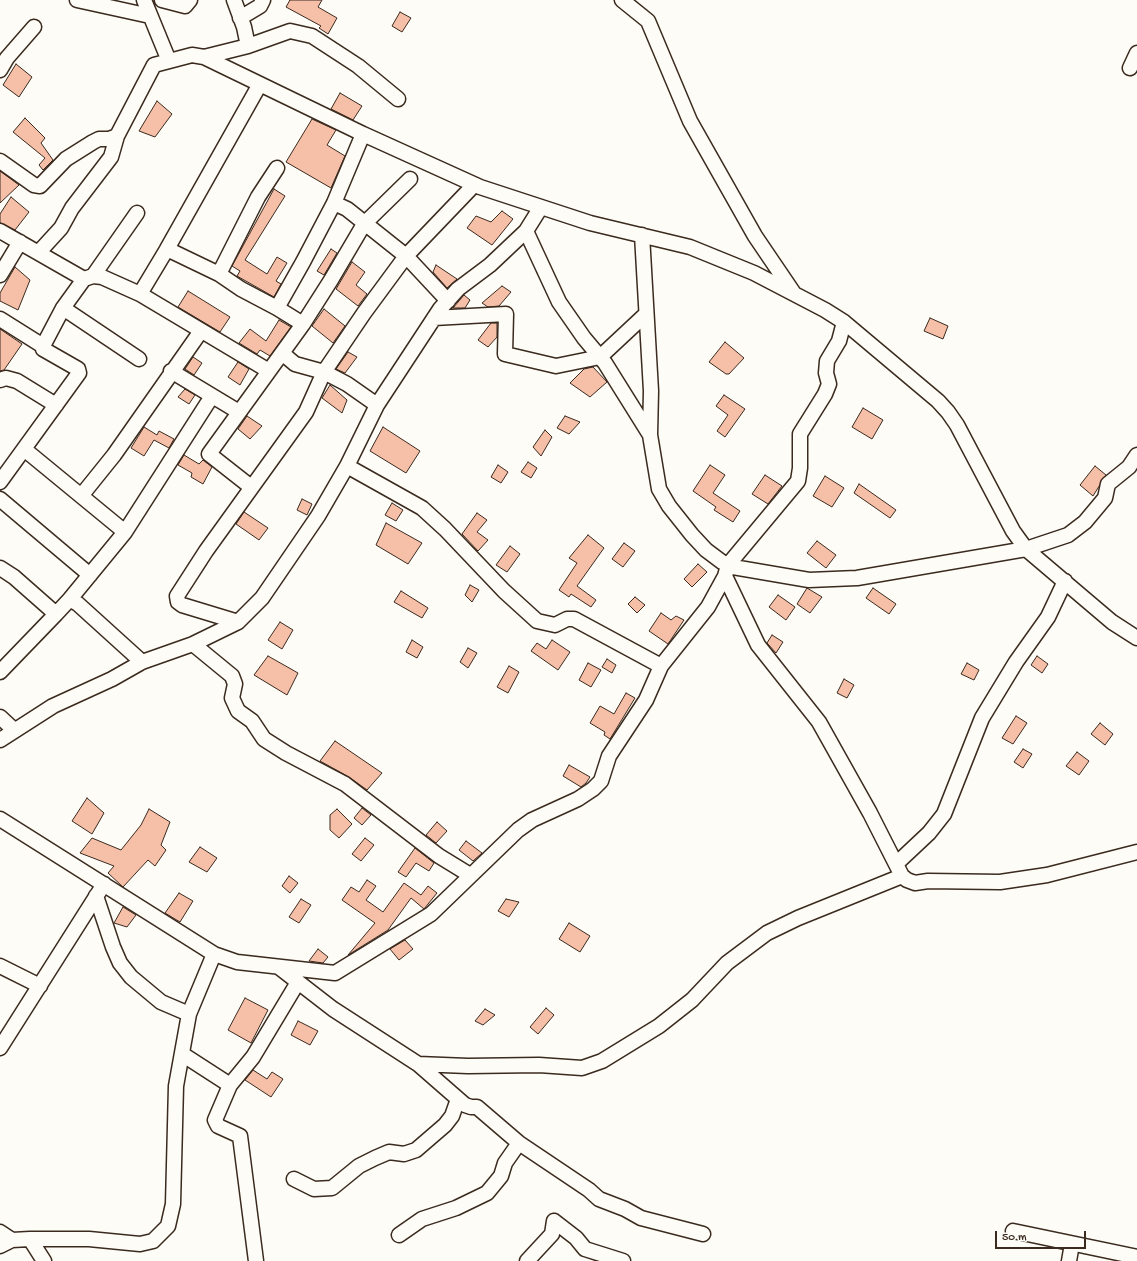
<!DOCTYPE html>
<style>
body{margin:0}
#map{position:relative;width:1137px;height:1261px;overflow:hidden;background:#fdfcf7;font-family:"Gochi Hand",sans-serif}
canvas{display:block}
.scale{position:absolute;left:995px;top:1231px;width:91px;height:18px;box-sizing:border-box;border:2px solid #3b2a1e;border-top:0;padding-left:5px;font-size:12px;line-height:14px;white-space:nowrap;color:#3b2a1e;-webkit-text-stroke:3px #fdfcf7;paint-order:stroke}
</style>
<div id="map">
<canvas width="1137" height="1261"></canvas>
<div class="scale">50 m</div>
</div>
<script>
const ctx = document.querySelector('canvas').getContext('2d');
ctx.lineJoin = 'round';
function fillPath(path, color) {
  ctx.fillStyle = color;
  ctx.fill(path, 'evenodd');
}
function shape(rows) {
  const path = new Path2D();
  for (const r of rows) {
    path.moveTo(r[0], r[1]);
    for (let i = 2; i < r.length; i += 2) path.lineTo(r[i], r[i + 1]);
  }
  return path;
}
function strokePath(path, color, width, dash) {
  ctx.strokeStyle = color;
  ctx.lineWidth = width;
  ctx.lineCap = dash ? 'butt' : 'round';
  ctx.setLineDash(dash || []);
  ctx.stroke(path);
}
const building = shape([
 [290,0,322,0,318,7,337,18,328,34,319,28,321,26,286,7,290,0],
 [400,12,411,18,402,32,392,26,400,12],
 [16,64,32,77,19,97,3,85,16,64],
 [340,93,362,106,353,120,331,109,340,93],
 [157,101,172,114,155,137,139,131,157,101],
 [25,118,45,138,41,143,53,160,43,170,39,165,45,158,13,132,25,118],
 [312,119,336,130,327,145,345,156,331,188,286,162,312,119],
 [0,171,19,185,0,203,0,171],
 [274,189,285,196,245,260,267,274,277,257,287,263,276,281,281,284,274,297,237,276,240,271,232,266,274,189],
 [11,197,29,212,15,230,0,223,0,214,11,197],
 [502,211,513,219,492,245,467,228,476,216,491,222,502,211],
 [331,249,337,253,324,275,317,271,331,249],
 [352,262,365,272,356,285,367,294,358,306,336,289,352,262],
 [436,265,457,279,447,288,433,272,436,265],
 [15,267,30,280,18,310,0,301,0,293,15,267],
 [502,286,511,292,499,306,488,307,482,303,502,286],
 [188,291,230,317,220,332,178,307,188,291],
 [464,295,470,300,465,308,453,308,464,295],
 [324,309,345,326,333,343,312,326,324,309],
 [930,318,948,326,943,339,924,331,930,318],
 [279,320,291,327,270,356,260,350,257,354,239,343,250,329,266,341,279,320],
 [491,323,497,323,497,337,488,347,478,340,491,323],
 [0,329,22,344,4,370,0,371,0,329],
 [725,342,744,358,729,374,726,374,709,362,725,342],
 [348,352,357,357,345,373,336,369,348,352],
 [193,357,202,363,194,375,185,369,193,357],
 [238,362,249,369,240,385,228,377,238,362],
 [593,367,607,382,590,397,570,383,584,369,593,367],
 [330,385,347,400,342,413,322,398,330,385],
 [185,389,195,395,189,404,178,397,185,389],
 [724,395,745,409,725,437,717,431,728,415,716,406,724,395],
 [863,408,883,420,872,439,852,427,863,408],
 [247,416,262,426,250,439,238,429,247,416],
 [565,416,580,422,569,434,557,428,565,416],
 [144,427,157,435,159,431,174,439,169,448,154,440,144,456,131,448,144,427],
 [383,427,420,451,406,473,370,451,383,427],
 [545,430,552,437,541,456,533,447,545,430],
 [184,455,199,464,203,460,212,467,203,484,191,477,192,473,178,465,184,455],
 [528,462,537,468,531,478,521,472,528,462],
 [498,465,508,472,501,483,491,477,498,465],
 [710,465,725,475,713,493,740,511,733,522,714,510,716,507,693,491,710,465],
 [1095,466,1106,475,1093,496,1080,485,1095,466],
 [765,475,782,486,768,504,752,494,765,475],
 [825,476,844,488,832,507,813,496,825,476],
 [859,484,896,510,890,518,854,493,859,484],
 [302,499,312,504,307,515,297,510,302,499],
 [392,503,403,510,396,521,385,515,392,503],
 [244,512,268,528,259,540,236,524,244,512],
 [477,513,487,520,477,532,488,540,478,551,462,534,477,513],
 [386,523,422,543,408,564,376,545,386,523],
 [588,535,604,548,577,586,596,600,591,607,571,594,569,597,559,590,577,563,569,558,588,535],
 [817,541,836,555,826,568,807,553,817,541],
 [624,543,635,551,623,567,612,559,624,543],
 [510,546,520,554,507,572,496,565,510,546],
 [698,564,707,572,692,587,684,579,698,564],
 [470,585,479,590,472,602,465,595,470,585],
 [807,588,822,597,810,613,797,604,807,588],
 [873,588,896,604,889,614,866,598,873,588],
 [401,591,428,608,422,618,394,602,401,591],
 [778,595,795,607,786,620,769,607,778,595],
 [635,597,645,605,637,613,628,604,635,597],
 [661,613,671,620,676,616,684,620,668,644,649,631,661,613],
 [280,622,293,630,282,649,268,640,280,622],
 [772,635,783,642,776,653,767,643,772,635],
 [412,640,423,647,417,658,406,652,412,640],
 [552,640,570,652,558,670,531,651,537,643,546,649,552,640],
 [468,648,477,653,468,668,460,662,468,648],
 [268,656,298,673,287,695,254,675,268,656],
 [1037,656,1048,664,1042,673,1031,665,1037,656],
 [607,659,616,665,612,673,602,667,607,659],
 [588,663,601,670,591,687,579,680,588,663],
 [967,663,979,670,974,680,961,674,967,663],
 [509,666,519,672,508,693,497,687,509,666],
 [844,679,854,685,847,698,837,693,844,679],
 [626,693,635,698,610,739,604,735,605,732,590,723,600,706,614,714,626,693],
 [1016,716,1027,723,1013,744,1002,738,1016,716],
 [1100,723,1113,734,1105,745,1091,734,1100,723],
 [335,741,382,773,367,790,349,777,320,761,335,741],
 [1023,749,1032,754,1023,768,1014,762,1023,749],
 [1077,752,1089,761,1079,775,1066,766,1077,752],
 [569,765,590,777,586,783,581,787,563,776,569,765],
 [87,798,104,813,92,834,72,821,87,798],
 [362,808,371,815,362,825,354,818,362,808],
 [149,809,170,822,161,845,166,850,155,866,148,860,123,887,108,873,114,866,80,853,92,838,121,850,141,825,149,809],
 [337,809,352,824,339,838,330,830,330,815,337,809],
 [437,822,447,831,436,843,426,835,437,822],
 [365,838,374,845,361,861,352,854,365,838],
 [466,841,482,853,473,861,459,850,466,841],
 [200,847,217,858,207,872,189,862,200,847],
 [415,848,434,863,429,871,416,863,406,877,398,872,415,848],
 [289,876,298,883,290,893,282,886,289,876],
 [367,880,376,886,366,900,383,912,404,883,421,895,428,886,437,893,424,909,411,898,388,930,348,955,375,923,342,900,351,887,359,892,367,880],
 [179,893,193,901,180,922,165,913,179,893],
 [301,899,311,905,299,923,289,917,301,899],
 [506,899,519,902,509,917,498,911,506,899],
 [123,907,136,915,127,927,114,923,123,907],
 [569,923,590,936,580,952,559,939,569,923],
 [405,940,413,949,399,960,390,949,405,940],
 [318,949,328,957,323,963,309,961,318,949],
 [245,998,268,1010,251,1043,228,1030,245,998],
 [546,1008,554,1015,538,1034,530,1027,546,1008],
 [485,1009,495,1015,483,1025,475,1021,485,1009],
 [298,1021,318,1031,310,1045,291,1035,298,1021],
 [253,1070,267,1079,272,1072,283,1079,271,1097,245,1080,253,1070]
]);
const minor = shape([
 [77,0,150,16],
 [144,0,169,61],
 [162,0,185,6,190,0],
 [234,0,244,27,248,46,290,31,312,36,358,66,398,99],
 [622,0,648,21,690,121,755,236,793,292],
 [240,18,260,6,263,0],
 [204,57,248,46],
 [1130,68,1137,53],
 [0,70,7,58,34,27],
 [0,161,34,185,40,186,66,159,93,142,99,139,109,139,117,136,154,65,192,55,204,57,363,134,480,187,590,223,690,247,754,273,825,310,844,322,938,401,948,412,957,425,1013,531,1026,549,1112,622,1137,638],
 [334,203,347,209,406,256,448,301],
 [0,231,84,279,93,276,102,277,140,294,269,371],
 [526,231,559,302,584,338,605,363,650,435],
 [642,235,651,391,650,435,659,489,669,506,692,535,706,550,722,562,733,567,809,580,857,578,1026,549,1068,535,1085,522,1105,498,1108,484,1129,467,1137,455],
 [39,252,61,228,72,208,111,157,117,136],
 [219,274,258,197,277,168],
 [0,275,20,242],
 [93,276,137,213],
 [140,294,167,249],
 [63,308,139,359],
 [277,308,303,262,334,203,363,134],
 [434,318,506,314,505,354,556,366,600,357,646,314],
 [0,319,43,346],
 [844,322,839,341,827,361,826,373,829,384,825,394,800,434,800,468,798,481,728,565,725,576,758,645,819,722,870,813,902,876,907,880,915,883,928,881,1000,882,1047,875,1137,852],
 [303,324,331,280,364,224,410,179],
 [282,353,295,364,324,372,347,384,377,405],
 [171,371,239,412],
 [0,380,6,378,17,381,56,405],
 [24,449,125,532],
 [347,466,422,508,445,529,504,591,537,621,555,625,567,619,574,619,661,666],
 [0,482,79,373,78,369,43,349,43,346,63,308,84,279],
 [251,487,209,454,303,324,277,308,241,289,219,274,167,249,260,84],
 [81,496,114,455,201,331],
 [0,499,90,575],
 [0,568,14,577,56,614,70,599,78,604,142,662],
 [70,599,125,532,212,396],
 [238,622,182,605,178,602,177,596,206,551,306,412,324,372,364,313,406,256,474,185],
 [193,644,232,676,235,684,232,698,238,711,252,721,264,739,286,753,345,784,439,856,470,875],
 [0,672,56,614],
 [0,717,14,730],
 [0,740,53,706,112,679,142,662,193,644,238,622,262,598,318,516,347,466,377,405,440,309,458,289,490,265,526,231,541,207],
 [0,819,214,954,237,962,335,973,431,914,518,830,532,820,578,799,593,789,601,781,609,756,646,700,661,666,708,607,725,576],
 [896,864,929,833,944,814,982,718,1016,662,1048,617,1065,581],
 [96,896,113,947,120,963,131,977,161,1002,189,1014],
 [0,966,40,986],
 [280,968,333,1009,418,1064,468,1066,539,1065,582,1068,602,1061,659,1026,692,1000,727,963,767,933,798,918,902,876],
 [0,1048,104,884],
 [182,1054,230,1085,215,1120,218,1126,240,1136,256,1261],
 [418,1064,465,1105,471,1107,477,1107,519,1143,589,1190,599,1199,625,1209,641,1218,703,1234],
 [230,1085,253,1057,298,982],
 [294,1179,314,1189,332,1188,359,1166,375,1158,389,1152,404,1154,416,1150,445,1125,452,1116,458,1099],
 [554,1221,576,1238,585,1249,623,1261],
 [1013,1231,1137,1257],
 [0,1232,12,1240],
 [399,1235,422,1219,456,1208,487,1193,501,1176,505,1163,519,1143],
 [30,1239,44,1261],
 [0,1246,12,1240,30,1239,89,1239,140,1244,153,1241,168,1226,173,1204,176,1086,189,1014,214,954],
 [527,1261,552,1234,554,1221],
 [1069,1261,1072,1244]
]);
fillPath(building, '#f5bfa8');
strokePath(building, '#3b2a1e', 1);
strokePath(minor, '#3b2a1e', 17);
strokePath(minor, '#fdfcf7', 14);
</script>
